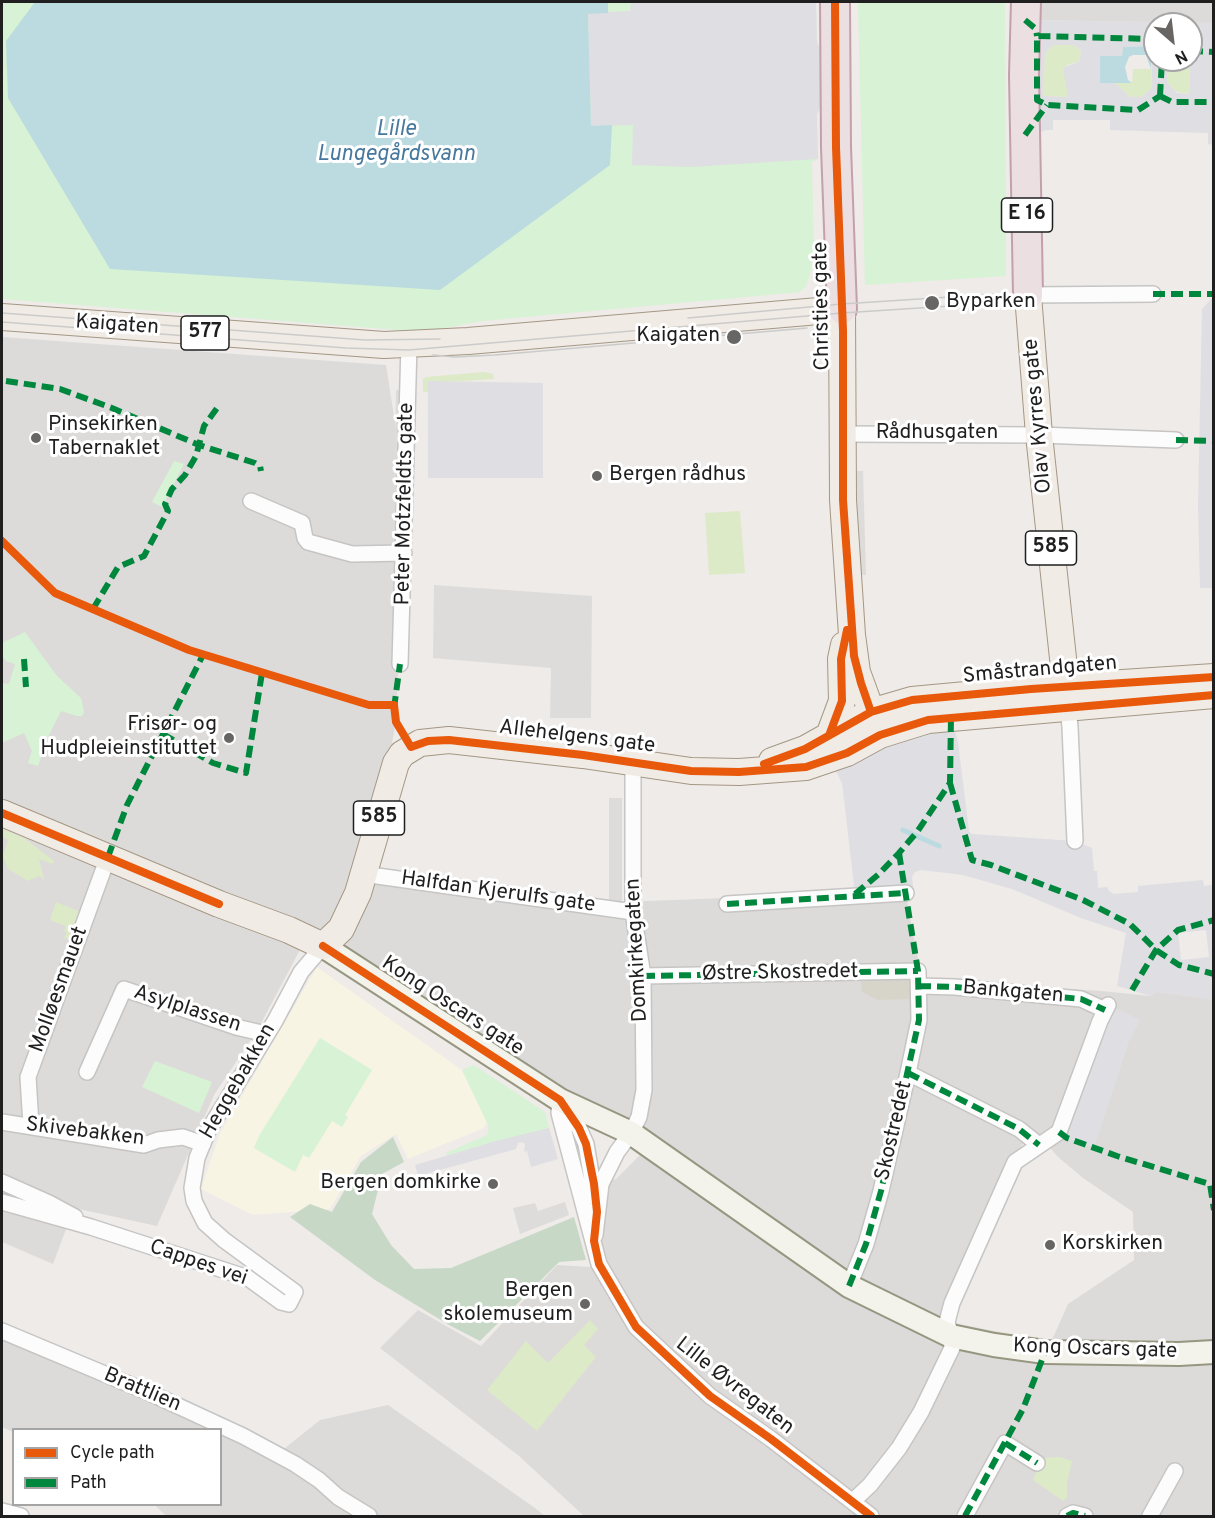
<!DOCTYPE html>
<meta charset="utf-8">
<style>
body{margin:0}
#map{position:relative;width:1215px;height:1518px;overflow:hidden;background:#eeebe8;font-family:Overpass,sans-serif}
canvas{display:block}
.frame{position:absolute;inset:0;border:3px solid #1f1f1f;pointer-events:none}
.legend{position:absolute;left:12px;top:1428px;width:210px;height:78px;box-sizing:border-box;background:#fff;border:2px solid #a5a5a5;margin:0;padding:8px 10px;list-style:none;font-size:18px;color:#1f1f1f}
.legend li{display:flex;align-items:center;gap:12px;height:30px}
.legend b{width:30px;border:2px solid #a5a5a5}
.north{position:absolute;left:1143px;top:12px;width:60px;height:60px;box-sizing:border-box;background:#fff;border:2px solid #a5a5a5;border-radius:50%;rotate:152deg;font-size:16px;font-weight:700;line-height:24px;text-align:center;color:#1f1f1f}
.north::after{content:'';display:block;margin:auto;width:21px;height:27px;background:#676665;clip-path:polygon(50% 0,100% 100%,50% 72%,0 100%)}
</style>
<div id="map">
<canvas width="1215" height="1518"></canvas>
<div class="frame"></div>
<ul class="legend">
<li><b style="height:8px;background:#e8590c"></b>Cycle path</li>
<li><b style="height:8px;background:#00873e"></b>Path</li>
</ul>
<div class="north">N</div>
</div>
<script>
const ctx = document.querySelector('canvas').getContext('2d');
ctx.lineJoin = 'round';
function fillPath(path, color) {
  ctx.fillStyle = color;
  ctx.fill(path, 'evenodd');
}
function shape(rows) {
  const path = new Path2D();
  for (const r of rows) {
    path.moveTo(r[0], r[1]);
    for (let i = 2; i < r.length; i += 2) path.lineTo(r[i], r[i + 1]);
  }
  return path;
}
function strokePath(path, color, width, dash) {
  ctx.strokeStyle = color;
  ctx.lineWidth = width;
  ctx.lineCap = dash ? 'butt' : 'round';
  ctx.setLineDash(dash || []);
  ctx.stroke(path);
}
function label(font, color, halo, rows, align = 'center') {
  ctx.font = font + ' Overpass,sans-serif';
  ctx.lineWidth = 6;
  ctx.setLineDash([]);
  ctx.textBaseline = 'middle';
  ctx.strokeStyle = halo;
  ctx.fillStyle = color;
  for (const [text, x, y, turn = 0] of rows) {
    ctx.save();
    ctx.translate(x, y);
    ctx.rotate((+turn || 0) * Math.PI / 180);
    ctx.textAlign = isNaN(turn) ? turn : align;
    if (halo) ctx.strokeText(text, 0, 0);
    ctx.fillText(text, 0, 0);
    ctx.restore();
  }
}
const residential = shape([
 [1026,2,1213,2,1213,23,1025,20],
 [2,337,386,365,405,487,396,720,368,884,622,902,905,891,922,980,1102,991,1150,996,1157,992,1213,999,1213,1516,584,1516,519,1456,380,1348,418,1310,481,1346,557,1265,590,1267,601,1184,616,1179,647,1148,311,929,258,1029,214,1095,157,1226,74,1208,53,1264,2,1242],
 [1029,1130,1045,1142,1058,1157,1083,1178,1133,1212,1134,1260,1068,1304,1051,1342,943,1321],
 [2,1328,215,1429,14,1430,13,1432,2,1427],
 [388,1405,535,1508,545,1516,166,1516,155,1505,220,1504,221,1432,274,1457,320,1420]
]);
const education = shape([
 [317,967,462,1070,487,1122,484,1128,408,1159,396,1134,361,1156,330,1209,253,1215,201,1189,220,1133]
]);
const construction = shape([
 [910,978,911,999,878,1000,862,992,861,980]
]);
const grass = shape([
 [1054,45,1074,45,1081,51,1080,61,1067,65,1068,97,1043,96,1045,53],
 [1179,61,1190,61,1190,94,1177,92,1167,82,1167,76,1170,69],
 [1133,69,1151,69,1152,88,1142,97,1130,97,1115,83,1132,83],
 [484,372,493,374,494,379,429,383,429,392,423,392,423,379,426,377],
 [740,511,745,573,709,575,705,513],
 [2,829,24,838,54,861,53,864,39,859,44,880,39,876,28,881,8,869,3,856,8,840,2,836],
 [56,902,83,913,72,941,64,938,67,932,64,931,66,926,50,920],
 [590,1320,598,1329,584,1345,596,1357,537,1431,487,1390,526,1341,548,1363],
 [1059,1457,1072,1461,1067,1483,1067,1498,1063,1501,1033,1480,1043,1458]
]);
const cemetery = shape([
 [393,1137,404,1162,382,1174,372,1214,391,1245,414,1269,451,1268,574,1217,586,1260,559,1262,480,1341,449,1325,375,1280,290,1217,310,1204,332,1212,361,1162]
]);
const park = shape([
 [2,2,816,2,817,43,825,55,825,98,817,114,818,159,812,162,814,255,809,278,805,287,800,292,790,293,482,321,424,332,2,299],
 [858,2,1005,2,1006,276,865,285],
 [174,461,184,464,162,507,152,502],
 [25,632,57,676,81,698,84,712,82,716,77,716,61,711,49,735,38,766,28,763,32,751,24,733,2,743,2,683,9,684,15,664,6,661,2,656,2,643],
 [320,1038,372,1070,345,1115,348,1117,342,1127,332,1121,309,1158,303,1155,295,1172,254,1148,259,1136],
 [155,1061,212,1082,199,1113,142,1087],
 [474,1065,545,1112,549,1128,447,1155,446,1153,487,1135,489,1127,462,1070]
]);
const parking = shape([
 [396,390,402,390,400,499,394,499],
 [855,471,863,471,866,575,858,575],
 [434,585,592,596,591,718,550,718,551,668,433,658],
 [609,798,622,798,622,902,609,901],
 [565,1202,569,1215,520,1234,513,1208,535,1203,538,1211]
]);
const plaza = shape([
 [631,2,816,2,817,43,825,55,825,98,817,114,818,159,691,167,632,165,633,125,591,126,588,13,630,11],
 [1025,20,1213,23,1213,162,1213,145,1208,144,1208,133,1110,130,1110,120,1053,120,1053,130,1046,130,1034,135],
 [1155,24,1191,24,1191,60,1155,60],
 [1054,45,1074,45,1081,51,1080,61,1063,68,1068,97,1043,96,1045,53],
 [1151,46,1152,88,1142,97,1130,97,1115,83,1100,83,1101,56,1122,56,1123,47],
 [1179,61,1190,61,1190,94,1177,93,1167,82,1167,76,1170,69],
 [1213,297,1213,642,1212,588,1200,588,1198,506,1202,309],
 [428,381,543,383,543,478,428,478],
 [951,717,958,742,969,831,972,834,1075,841,1092,848,1094,871,1097,871,1098,888,1107,887,1109,891,1114,894,1138,892,1138,886,1203,880,1204,886,1213,885,1213,1000,1157,992,1151,996,1117,986,1126,933,1081,918,1012,889,963,875,921,870,915,872,912,877,914,893,855,894,842,783,833,765],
 [1206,930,1209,957,1181,960,1178,933],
 [1108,1005,1141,1020,1129,1041,1094,1148,1067,1138,1059,1132],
 [549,1128,558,1159,531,1167,527,1151,524,1152,525,1144,522,1142,518,1143,516,1149,418,1176,415,1165,496,1141]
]);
const water = shape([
 [35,2,608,2,608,13,588,14,591,126,612,125,610,165,440,290,110,269,8,98,6,41],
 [1151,46,1151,69,1146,55,1133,55,1129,57,1125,67,1128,80,1132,83,1100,83,1100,56,1122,56,1123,47]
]);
const stream = shape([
 [903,830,939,846]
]);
const street = shape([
 [1028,295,1153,294],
 [842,434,1039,435,1176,440],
 [251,501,302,523,305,538,308,542,352,554,404,553],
 [400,664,409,345],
 [1068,707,1070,727,1075,841],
 [363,874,633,912],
 [727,904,906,893],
 [643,976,918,971,919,1020,908,1073,881,1191,866,1244,849,1286],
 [919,986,955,987,1081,999,1105,1010],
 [87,1072,124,989,236,1027,266,1034],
 [908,1073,1019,1129,1039,1145],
 [560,1100,559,1113,599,1264,636,1327,710,1396,771,1439,871,1516],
 [560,1100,579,1128,586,1144,595,1197],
 [2,1122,144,1145,158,1140,183,1137,203,1144],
 [31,1125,28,1077,108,857],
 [2,1182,49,1203,75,1217],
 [2,1202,91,1227,248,1278,281,1302,289,1304,295,1292,224,1240,205,1223,194,1201,192,1188,197,1158,208,1131,275,1021,301,972,323,946],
 [595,1235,601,1184,617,1152,631,1133,639,1117,644,1090,643,976,633,912,633,764],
 [2,1331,150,1393,243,1436,295,1464,319,1480,338,1497,369,1516],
 [853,1501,870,1485,899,1448,921,1412,952,1348,951,1336,947,1322,952,1303,1015,1162,1059,1132,1100,1021,1108,1005],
 [2,1511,21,1516],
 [965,1516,1005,1443,1037,1463],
 [1067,1516,1073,1513,1085,1516],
 [1150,1516,1175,1471]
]);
const secondary = shape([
 [323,946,560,1100,631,1133,849,1286,951,1336,994,1345,1045,1352,1179,1354,1214,1352]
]);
const primary = shape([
 [1028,295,1039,435,1066,686],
 [2,317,384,345,468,341,842,309,843,500,852,635,857,672,880,735],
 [830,733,842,701,841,659,844,645],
 [772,761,805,749,871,712,912,700,1031,689,1214,677],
 [2,813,219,904,289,930,323,946,341,929,358,893,396,763,402,754,420,743,449,740,583,755,691,771,739,772,806,767,847,753,880,735,928,720,1214,695]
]);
const highway = shape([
 [835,2,836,147,842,309],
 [1026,2,1024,75,1028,295]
]);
const tram = shape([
 [2,313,365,340,440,339],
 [688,318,842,304,996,294],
 [2,322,346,348,409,350,842,313,996,303],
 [433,355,455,357,495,355,807,328]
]);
const quiet = shape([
 [1025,20,1036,29,1037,36],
 [1155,44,1153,39,1037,36,1037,100,1047,105,1138,110,1160,96],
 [1191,51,1214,52],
 [1160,96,1172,102,1214,102],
 [1160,96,1162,60],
 [1025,135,1047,105],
 [1153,294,1214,294],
 [6,381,60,389,112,408,199,445,255,463,260,466,261,471],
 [1176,440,1214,441],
 [93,609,118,567,144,556,168,511,165,504,172,489,185,475,196,456,204,426,220,404],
 [24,659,26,687],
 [394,708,400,664],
 [163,734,213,763,246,773,262,673],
 [950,783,972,860,991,865,1083,900,1130,924,1156,950,1179,965,1214,974],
 [108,857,127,805,203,655],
 [855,894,879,874,899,853,917,832,950,783,951,717],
 [727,904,906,893],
 [643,976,918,971],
 [919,986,955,987,1081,999,1105,1010],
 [1132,990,1156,950,1178,930,1214,920],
 [908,1073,1019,1129,1039,1145],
 [1059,1132,1067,1138,1117,1156,1210,1184,1214,1210],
 [849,1286,866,1244,881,1191,919,1020,918,971,899,853],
 [1005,1443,1037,1463],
 [965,1516,1023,1409,1045,1352],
 [1067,1516,1073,1513,1085,1516]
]);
const cycleway = shape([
 [835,2,836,147,843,331,843,500,854,656,861,683,871,712],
 [2,541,55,593,189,650,369,705,394,705,396,722,411,747,428,741,449,740,583,755,691,771,739,772,806,767,847,753,880,735,928,720,1214,695],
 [830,733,842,701,841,659,847,630],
 [764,764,805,749,871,712,912,700,1031,689,1214,677],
 [2,813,219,904],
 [323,946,560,1100,579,1128,586,1144,594,1184,597,1212,594,1241,599,1264,636,1327,710,1396,771,1439,871,1516]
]);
const markers = [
 [932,303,8,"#676665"],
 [734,337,8,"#676665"],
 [36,438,6,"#676665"],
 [597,476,6,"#676665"],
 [229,738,6,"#676665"],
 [493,1184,6,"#676665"],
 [1050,1245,6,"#676665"],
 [585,1304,6,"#676665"]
];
const shields = [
 [1027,215,51],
 [205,333,48],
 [1051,548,51],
 [379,818,51]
];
const shieldNames = [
 ["E 16",1027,215],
 ["577",205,333],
 ["585",1051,548],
 ["585",379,818]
];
const poiNames = [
 ["Byparken",946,303],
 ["Kaigaten",720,337,"right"],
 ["Pinsekirken",48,426],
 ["Tabernaklet",48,450],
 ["Bergen rådhus",609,476],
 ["Frisør- og",217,726,"right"],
 ["Hudpleieinstituttet",217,750,"right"],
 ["Bergen domkirke",481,1184,"right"],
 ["Korskirken",1062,1245],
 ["Bergen",573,1292,"right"],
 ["skolemuseum",573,1316,"right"]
];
const streetNames = [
 ["Christies gate",823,306,-91],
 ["Kaigaten",117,326,4],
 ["Olav Kyrres gate",1039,416,-95],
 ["Rådhusgaten",937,434],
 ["Peter Motzfeldts gate",406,504,-89],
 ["Småstrandgaten",1040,671,-5],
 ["Allehelgens gate",577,738,7],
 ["Halfdan Kjerulfs gate",498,893,8],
 ["Domkirkegaten",638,950,-93],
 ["Østre Skostredet",780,974,-1],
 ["Molløesmauet",60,990,-70],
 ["Bankgaten",1013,993,5],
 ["Kong Oscars gate",452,1007,33],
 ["Asylplassen",187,1010,18],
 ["Heggebakken",239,1082,-60],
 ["Skostredet",895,1131,-77],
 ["Skivebakken",85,1133,7],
 ["Cappes vei",198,1264,19],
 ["Kong Oscars gate",1095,1350,2],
 ["Lille Øvregaten",734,1387,38],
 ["Brattlien",142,1391,23]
];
const waterNames = [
 ["Lille",396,131],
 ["Lungegårdsvann",396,156]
];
fillPath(residential, '#dddbd9');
fillPath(education, '#f7f4e4');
fillPath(construction, '#d7d5ca');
fillPath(grass, '#dceac8');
fillPath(cemetery, '#c7d8c6');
fillPath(park, '#d7f2d4');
fillPath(parking, '#dedcdb');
fillPath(plaza, '#dfdee2');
fillPath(water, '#bcdbe0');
strokePath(stream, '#bcdbe0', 5);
strokePath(street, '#c6c5c4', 18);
strokePath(secondary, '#979680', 26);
strokePath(primary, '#a49784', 28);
strokePath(highway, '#c3a0ac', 32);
strokePath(street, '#fcfcfc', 15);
strokePath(secondary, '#f3f3eb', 22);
strokePath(primary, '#f1ebe5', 26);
strokePath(highway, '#ebdfe2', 28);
strokePath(tram, '#cbcbca', 1.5);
strokePath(quiet, '#00873e', 6, [12, 6]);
strokePath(cycleway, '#e8590c', 8);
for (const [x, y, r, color] of markers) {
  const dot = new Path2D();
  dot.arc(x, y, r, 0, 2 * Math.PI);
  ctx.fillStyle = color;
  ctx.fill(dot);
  strokePath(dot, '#fff', 2);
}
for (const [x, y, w] of shields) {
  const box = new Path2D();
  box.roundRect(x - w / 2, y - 17, w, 34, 4.5);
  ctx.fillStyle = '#fff';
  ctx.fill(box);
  strokePath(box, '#1f1f1f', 1.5);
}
label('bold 20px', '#1f1f1f', null, shieldNames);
label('21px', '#1f1f1f', '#fff', poiNames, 'left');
label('21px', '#1f1f1f', '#fff', streetNames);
label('italic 22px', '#47789d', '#fff', waterNames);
</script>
